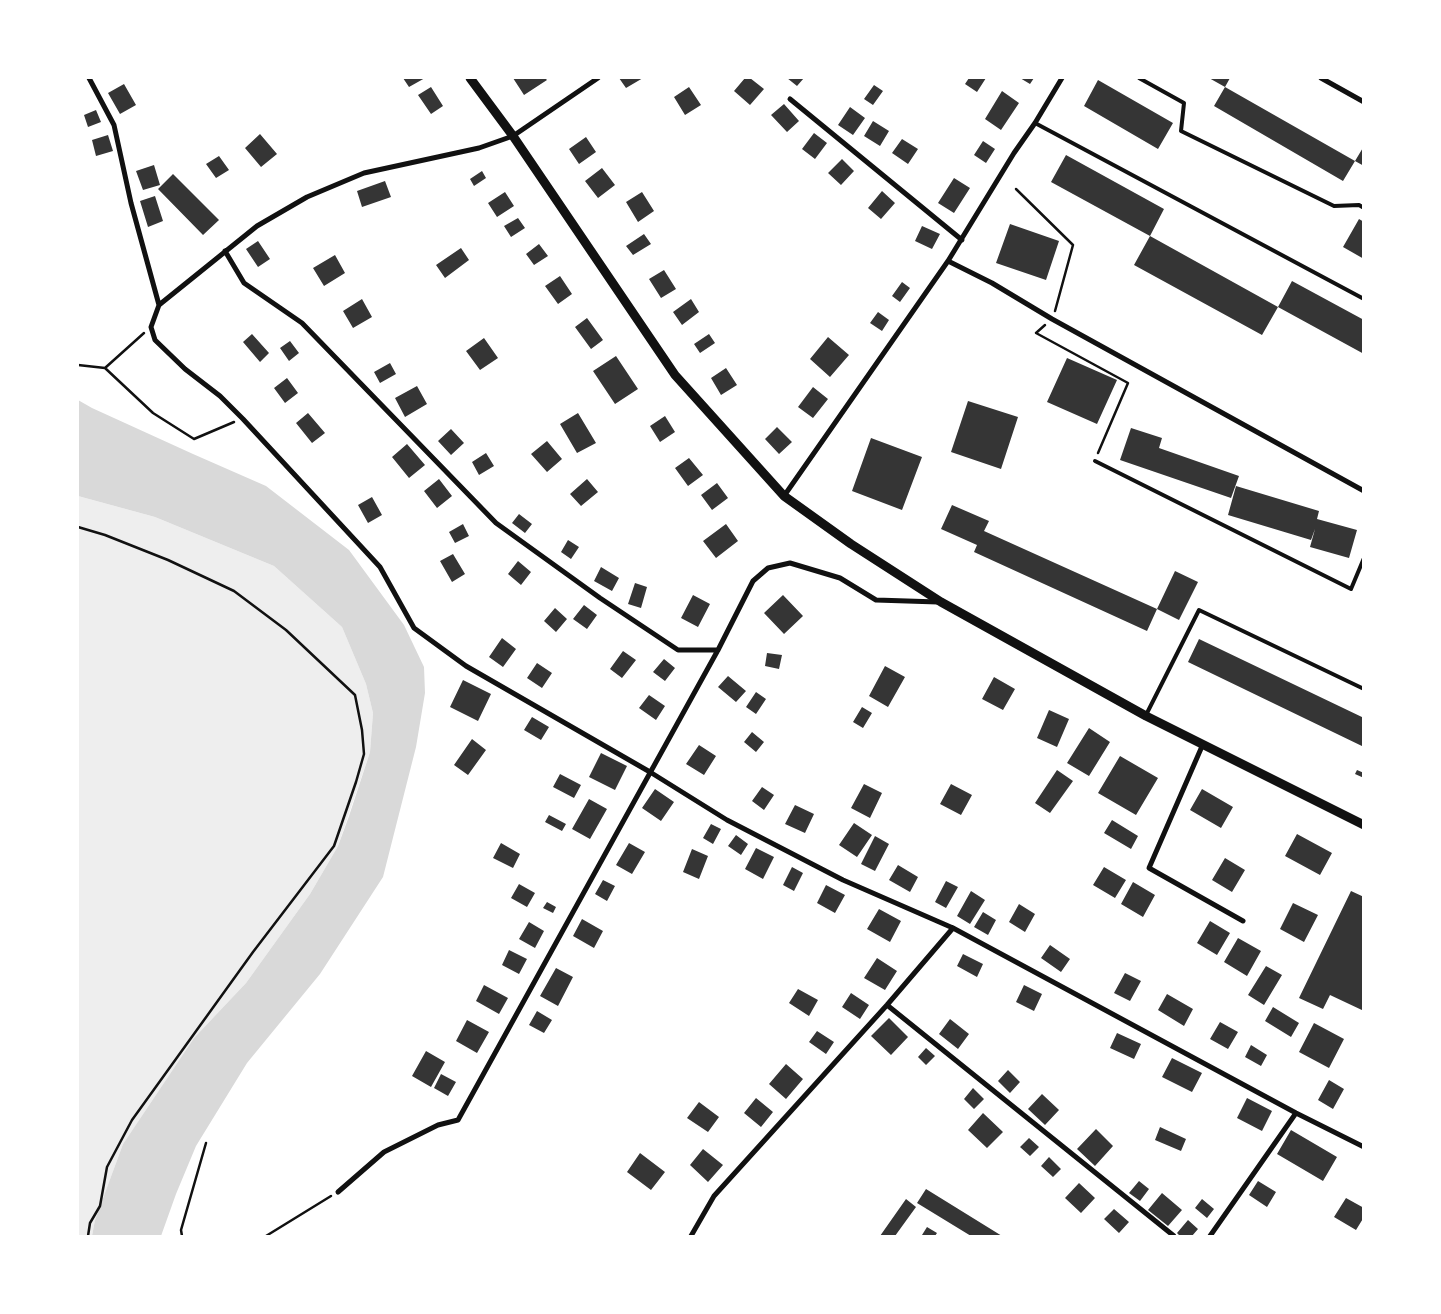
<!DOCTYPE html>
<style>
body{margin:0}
#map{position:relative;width:1441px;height:1314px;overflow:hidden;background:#fff;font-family:Raleway,sans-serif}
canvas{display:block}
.frame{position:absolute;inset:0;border:79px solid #fff;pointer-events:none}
</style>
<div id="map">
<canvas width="1441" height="1314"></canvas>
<div class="frame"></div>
</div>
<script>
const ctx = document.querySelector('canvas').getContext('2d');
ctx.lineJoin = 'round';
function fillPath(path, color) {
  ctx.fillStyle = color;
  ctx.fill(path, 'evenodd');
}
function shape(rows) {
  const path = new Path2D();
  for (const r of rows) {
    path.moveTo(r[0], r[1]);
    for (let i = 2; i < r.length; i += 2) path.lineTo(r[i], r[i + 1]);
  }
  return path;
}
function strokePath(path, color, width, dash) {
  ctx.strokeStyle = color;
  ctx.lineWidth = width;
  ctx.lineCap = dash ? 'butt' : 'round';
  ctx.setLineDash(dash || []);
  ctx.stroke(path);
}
const green = shape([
 [78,496,155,517,274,566,342,627,366,684,373,713,370,752,338,846,310,894,246,983,194,1038,123,1144,95,1220,92,1236,78,1236]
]);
const water = shape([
 [78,400,92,408,193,454,266,486,349,550,404,625,424,667,425,693,416,747,383,877,320,974,247,1063,196,1146,176,1194,161,1236,92,1236,95,1220,123,1144,194,1038,246,983,310,894,338,846,349,816,370,752,373,713,366,684,342,627,274,566,155,517,78,496]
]);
const building = shape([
 [403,78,425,78,409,87],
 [513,78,545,78,547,80,524,95],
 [619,78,643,78,626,88],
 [745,78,750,78,764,89,750,105,734,91],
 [787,78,804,78,797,86],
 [969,78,986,78,977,92,965,84],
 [1020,78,1034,78,1030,84],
 [1209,78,1230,78,1225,87],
 [1098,80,1173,123,1158,149,1084,106],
 [124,84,136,105,120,114,108,93],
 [874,85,883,91,873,105,864,99],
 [431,87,443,106,431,114,418,95],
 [689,87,701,105,685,115,674,97],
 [1225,87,1355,161,1343,181,1214,106],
 [1002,91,1019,103,1001,130,985,119],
 [784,104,799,121,787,132,771,115],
 [850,107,865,118,853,135,838,125],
 [96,110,101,122,88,127,84,115],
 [873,121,889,131,880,146,864,136],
 [814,133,827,143,815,159,802,149],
 [260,134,277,154,261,167,245,148],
 [108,135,113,151,96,156,92,140],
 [586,137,596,152,579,164,569,149],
 [902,139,918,149,908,164,892,153],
 [983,141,995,149,986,163,974,155],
 [1364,146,1364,166,1355,161],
 [1066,155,1164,209,1150,236,1051,182],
 [219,156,229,170,216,178,206,164],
 [842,159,854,171,841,185,828,173],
 [154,165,160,185,143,190,136,171],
 [602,168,615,185,598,198,585,181],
 [482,171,486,178,474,186,470,179],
 [173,174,219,220,203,235,158,189],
 [954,178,970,188,954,213,938,203],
 [385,181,391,197,362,207,357,191],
 [882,191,895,203,881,219,868,208],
 [505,192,514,206,497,217,488,203],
 [642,192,654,211,638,222,626,202],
 [155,196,163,221,148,227,140,201],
 [518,218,525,228,511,237,504,226],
 [1359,219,1364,222,1364,259,1343,247],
 [1010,224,1059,241,1046,280,996,263],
 [922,226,940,234,932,249,915,241],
 [644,234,651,244,633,255,626,246],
 [1150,236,1278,307,1262,335,1134,265],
 [258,241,270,259,258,267,246,249],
 [539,244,548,256,534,265,526,254],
 [461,248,469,260,445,278,436,265],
 [335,255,345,273,324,286,313,268],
 [664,270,676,289,661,298,649,279],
 [560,276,572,294,558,304,545,286],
 [1292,281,1364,320,1364,354,1278,307],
 [902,282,910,288,900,302,892,296],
 [362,299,372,317,353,328,343,311],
 [691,299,699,312,682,325,673,312],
 [878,312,889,320,882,331,870,323],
 [587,318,603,340,591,349,575,327],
 [252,334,269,353,260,362,243,342],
 [709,334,715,343,700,353,694,344],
 [828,337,849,355,830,377,810,359],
 [484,338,498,358,480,370,466,351],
 [290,341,299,353,289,361,280,348],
 [616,356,638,389,615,404,593,371],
 [1067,358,1117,380,1097,424,1047,402],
 [390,363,396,374,380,383,374,372],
 [726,368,737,385,721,395,711,378],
 [287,378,298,393,285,403,274,388],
 [417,386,427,404,405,417,395,398],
 [813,387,828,399,813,418,798,407],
 [968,401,1018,417,1001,469,951,452],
 [308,413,325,433,312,443,296,423],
 [578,413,596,443,577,453,560,424],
 [665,416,675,432,660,442,650,426],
 [777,427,792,442,779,454,765,439],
 [1131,428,1162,438,1159,448,1239,476,1231,498,1120,460],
 [451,429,464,443,451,455,438,441],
 [871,438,922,457,902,510,852,491],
 [547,441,562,459,547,472,531,454],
 [407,444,425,465,409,478,392,457],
 [486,453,494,466,479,475,472,462],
 [689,458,703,475,688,486,675,468],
 [439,479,452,496,437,508,424,491],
 [587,479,598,492,581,506,570,494],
 [717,483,728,498,712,510,701,495],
 [1236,486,1319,511,1317,519,1357,530,1349,558,1310,547,1315,529,1311,540,1228,515],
 [372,497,382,515,368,523,358,505],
 [952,505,989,521,984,531,1157,609,1147,631,974,552,977,545,941,529],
 [519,514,532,524,525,533,512,523],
 [463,524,469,536,455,543,449,532],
 [726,524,738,541,716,558,703,541],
 [568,540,579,547,571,559,561,552],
 [453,554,465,574,452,582,440,561],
 [518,561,531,572,521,585,508,574],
 [601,567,619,578,612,591,594,581],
 [1175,571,1198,582,1179,620,1157,609],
 [635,583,647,587,641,608,628,604],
 [693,595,710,604,698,627,681,618],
 [783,595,803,616,784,634,764,613],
 [584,605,597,615,587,629,573,619],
 [555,608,567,619,556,632,544,621],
 [502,638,516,649,503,667,489,657],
 [1199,639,1364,718,1364,747,1188,662],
 [623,651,636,660,622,678,610,669],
 [767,653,782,655,779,669,765,666],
 [664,659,675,668,665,681,653,672],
 [537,663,552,673,542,688,527,678],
 [885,666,905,677,888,707,869,696],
 [728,676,746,691,736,702,718,687],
 [994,677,1015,689,1003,710,982,699],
 [463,680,491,694,478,721,450,707],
 [756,692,766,699,756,714,746,707],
 [649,695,665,706,656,720,639,708],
 [862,707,872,713,863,728,853,722],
 [1049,710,1069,719,1057,747,1037,738],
 [532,717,549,727,541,740,524,730],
 [1089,728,1110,742,1089,776,1067,763],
 [752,732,764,742,756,752,744,742],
 [472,739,486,750,468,775,454,765],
 [699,745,716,756,704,775,686,764],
 [601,753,627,766,615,790,589,777],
 [1120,756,1158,778,1136,815,1098,793],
 [1057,770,1073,781,1050,813,1035,803],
 [1357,770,1364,773,1364,778,1355,774],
 [560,774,581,785,574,798,553,787],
 [864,784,882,793,870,818,851,808],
 [951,784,972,795,961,815,940,804],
 [762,787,774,795,764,810,752,801],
 [655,789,674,802,661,821,642,808],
 [1202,789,1233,807,1221,828,1190,810],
 [589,799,607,809,590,839,572,829],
 [795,805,814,814,805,833,785,824],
 [549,815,566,824,562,831,545,822],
 [1112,820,1138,836,1131,849,1104,833],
 [854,823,872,835,857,857,839,845],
 [711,824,721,829,713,844,703,838],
 [1297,834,1332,853,1320,875,1285,856],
 [736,835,748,844,741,855,728,846],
 [875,836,889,844,875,871,861,864],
 [501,843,520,854,513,868,493,858],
 [629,843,645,852,632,874,616,865],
 [756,848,774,857,763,879,745,869],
 [692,849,708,856,699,879,683,872],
 [1225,858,1245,870,1232,892,1212,880],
 [898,865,918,877,910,892,889,880],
 [792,867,803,873,794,891,783,885],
 [1104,867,1126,880,1115,898,1093,885],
 [603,880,615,886,607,901,595,894],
 [946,881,958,887,946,908,935,902],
 [1133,882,1155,895,1143,917,1121,904],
 [519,884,535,893,527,907,511,898],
 [826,885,845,895,835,913,817,903],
 [971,891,985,900,970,924,957,916],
 [1351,891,1364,897,1364,1011,1330,995,1323,1009,1299,998],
 [547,902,556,907,553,913,543,908],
 [1293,903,1318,915,1304,942,1280,929],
 [1019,904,1035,914,1025,932,1009,922],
 [879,909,901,921,890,942,867,929],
 [983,912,996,920,988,935,974,927],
 [582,919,603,931,594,948,573,936],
 [1210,921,1230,933,1217,955,1197,943],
 [529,922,544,931,535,948,519,939],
 [1238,938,1261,951,1247,976,1224,962],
 [1050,945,1070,959,1061,972,1041,958],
 [509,950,527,959,519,974,502,965],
 [963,954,983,964,977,977,957,966],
 [877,958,897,971,885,990,864,978],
 [1266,966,1282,975,1264,1005,1248,995],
 [556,968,573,977,558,1006,540,996],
 [1125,973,1141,981,1130,1001,1114,993],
 [484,985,508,998,499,1014,476,1001],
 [1024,985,1042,994,1034,1011,1016,1002],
 [798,989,818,1000,809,1016,789,1003],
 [851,993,869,1005,860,1019,842,1007],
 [1167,994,1193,1009,1184,1026,1158,1010],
 [1273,1007,1299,1023,1291,1037,1265,1021],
 [537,1011,552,1020,544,1033,529,1025],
 [889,1018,908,1037,891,1055,871,1036],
 [950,1019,969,1034,958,1049,939,1034],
 [467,1020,489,1032,477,1053,456,1041],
 [1220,1022,1238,1032,1228,1049,1210,1039],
 [1314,1023,1344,1039,1329,1068,1299,1052],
 [817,1031,834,1042,826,1054,809,1042],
 [1117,1033,1141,1044,1134,1059,1110,1048],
 [1251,1045,1267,1055,1261,1066,1245,1057],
 [926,1048,935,1056,926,1065,918,1057],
 [426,1051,445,1062,431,1087,412,1076],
 [1172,1058,1202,1073,1192,1092,1162,1077],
 [786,1064,803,1079,786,1099,769,1084],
 [1008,1070,1020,1082,1010,1093,998,1081],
 [441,1074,456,1082,448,1096,434,1088],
 [1329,1080,1344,1089,1333,1109,1318,1100],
 [973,1088,984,1099,974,1109,964,1099],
 [1042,1094,1059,1110,1045,1125,1028,1109],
 [756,1098,773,1112,761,1127,744,1113],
 [1247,1098,1272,1111,1262,1131,1237,1118],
 [699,1102,719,1117,708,1132,687,1118],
 [983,1113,1003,1132,987,1148,968,1130],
 [1160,1127,1186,1139,1181,1151,1155,1140],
 [1096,1129,1113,1146,1095,1166,1077,1149],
 [1291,1130,1337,1157,1323,1181,1277,1154],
 [1029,1138,1039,1147,1030,1156,1020,1147],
 [703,1149,723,1165,708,1182,690,1165],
 [640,1153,665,1172,651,1190,627,1172],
 [1049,1157,1061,1169,1053,1177,1041,1166],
 [1139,1181,1149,1189,1140,1201,1129,1193],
 [1258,1181,1276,1192,1267,1207,1249,1195],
 [1079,1183,1095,1198,1081,1213,1065,1198],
 [926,1189,1002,1236,971,1236,917,1203],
 [1162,1193,1182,1210,1168,1226,1148,1210],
 [1346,1198,1364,1208,1364,1217,1356,1230,1334,1217],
 [906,1199,916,1207,895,1236,880,1236],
 [1202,1199,1214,1209,1207,1218,1195,1208],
 [1114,1209,1129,1222,1119,1233,1104,1219],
 [1188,1220,1198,1229,1192,1236,1180,1236,1177,1233],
 [927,1227,937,1233,935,1236,924,1236,922,1235]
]);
const path = shape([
 [1016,189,1073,245,1055,311],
 [1045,325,1036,333,1128,383,1098,453],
 [78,365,105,368,144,333],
 [105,368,153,413,194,439,234,422],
 [78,527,105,535,168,560,234,591,286,630,355,695,362,730,364,754,356,782,334,846,253,952,132,1120,107,1167,100,1206,90,1223,88,1236],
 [182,1236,181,1230,206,1143],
 [266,1236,331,1196]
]);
const service = shape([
 [1139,78,1184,103,1181,131,1334,206,1359,205,1364,208],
 [1035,123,1364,299],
 [1095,461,1351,589,1364,558],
 [1146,715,1199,610,1364,689]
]);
const minor = shape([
 [89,78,114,125,131,203,159,305],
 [598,78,513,136,479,148,364,173,307,197,257,226,159,305,151,327,155,340,185,369,220,396,243,419,380,567,414,628,466,666,650,772,727,820,843,880,953,928,1296,1113,1364,1147],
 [1321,78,1364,102],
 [790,99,962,240],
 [225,251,244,283,302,323,496,523,600,598,678,650,718,650],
 [948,261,992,283,1052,319,1364,491],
 [784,496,948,261,1014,153,1035,123,1062,78],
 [1203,744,1149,868,1243,921],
 [887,1005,1174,1236],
 [338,1192,384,1152,438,1125,458,1120,718,650,753,581,768,568,790,563,840,578,876,600,938,602],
 [691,1236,714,1196,887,1005,953,928],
 [1210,1236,1296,1113]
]);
const tertiary = shape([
 [470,78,513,136,675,375,784,496,851,544,941,602,1146,716,1364,825]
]);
fillPath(green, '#eee');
fillPath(water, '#d9d9d9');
fillPath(building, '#353535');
strokePath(path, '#111', 2.5);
strokePath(service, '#111', 4);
strokePath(minor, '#111', 5);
strokePath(tertiary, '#111', 9);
</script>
